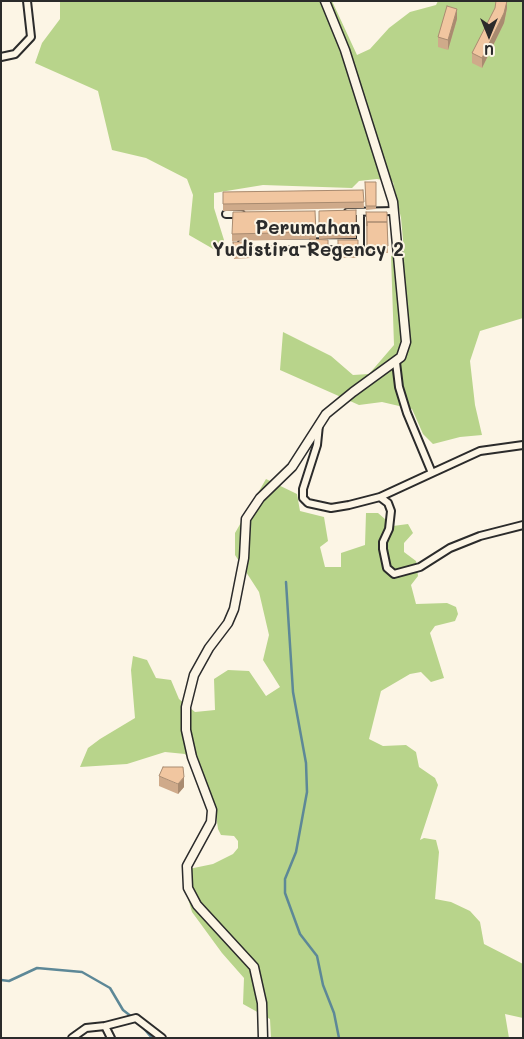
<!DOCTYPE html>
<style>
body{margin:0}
#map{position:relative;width:524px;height:1039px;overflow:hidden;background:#fcf5e5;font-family:Mali,sans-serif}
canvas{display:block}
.frame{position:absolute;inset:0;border:2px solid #2b2b2b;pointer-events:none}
.north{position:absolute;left:464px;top:10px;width:50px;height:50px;-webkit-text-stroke:4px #fcf5e5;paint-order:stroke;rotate:180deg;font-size:14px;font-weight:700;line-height:20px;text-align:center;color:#2b2b2b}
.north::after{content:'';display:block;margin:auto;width:18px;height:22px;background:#2b2b2b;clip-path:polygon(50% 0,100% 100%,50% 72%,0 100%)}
</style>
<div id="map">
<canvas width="524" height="1039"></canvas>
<div class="frame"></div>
<div class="north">U</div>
</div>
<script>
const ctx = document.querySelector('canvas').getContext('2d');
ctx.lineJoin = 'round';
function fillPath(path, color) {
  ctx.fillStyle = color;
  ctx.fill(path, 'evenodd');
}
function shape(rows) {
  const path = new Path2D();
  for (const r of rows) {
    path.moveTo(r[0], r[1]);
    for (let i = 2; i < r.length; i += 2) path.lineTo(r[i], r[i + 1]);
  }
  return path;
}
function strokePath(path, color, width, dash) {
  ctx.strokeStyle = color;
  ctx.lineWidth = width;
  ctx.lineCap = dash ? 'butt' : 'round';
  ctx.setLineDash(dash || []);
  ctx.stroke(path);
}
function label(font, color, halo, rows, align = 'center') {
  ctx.font = font + ' Mali,sans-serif';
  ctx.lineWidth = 4;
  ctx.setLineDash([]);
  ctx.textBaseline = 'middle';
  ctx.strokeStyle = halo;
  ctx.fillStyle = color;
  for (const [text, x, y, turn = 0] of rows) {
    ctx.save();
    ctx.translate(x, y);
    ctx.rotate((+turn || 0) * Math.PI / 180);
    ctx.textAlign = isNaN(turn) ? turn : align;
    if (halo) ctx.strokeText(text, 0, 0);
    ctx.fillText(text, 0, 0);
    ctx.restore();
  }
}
const green = shape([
 [60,1,332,1,357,55,370,49,389,28,410,12,436,5,438,1,523,1,523,318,480,331,470,361,475,405,482,435,460,437,433,444,423,434,412,409,382,402,359,405,280,370,283,332,331,356,353,375,369,374,394,345,391,256,404,251,401,218,393,182,377,179,359,181,352,188,263,185,214,193,214,208,224,240,223,249,215,250,189,235,193,195,187,179,146,158,112,150,98,91,35,63,42,43,60,19],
 [266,479,297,494,300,511,324,517,328,541,320,547,325,567,341,567,341,553,365,545,366,513,378,513,393,526,408,524,413,533,404,543,404,552,416,561,418,576,411,585,416,604,447,603,456,607,458,614,455,621,435,626,430,633,444,678,431,682,421,672,410,674,381,691,369,739,383,746,406,745,416,752,419,767,435,778,438,785,420,840,424,838,436,840,439,852,435,899,451,902,470,911,480,922,484,944,523,964,523,1018,505,1014,509,1038,271,1038,270,1019,243,1004,244,978,222,953,192,912,184,885,184,870,213,864,233,854,238,848,238,841,234,836,221,835,218,829,215,807,205,777,185,754,165,752,127,764,80,767,88,748,100,739,135,718,131,670,133,656,147,660,156,678,171,680,179,699,195,712,215,710,214,679,228,670,249,671,266,696,280,687,263,660,269,635,259,592,235,555,235,533]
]);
const stream = shape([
 [286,582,293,692,306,763,307,792,296,852,285,879,285,893,300,934,317,956,323,985,334,1013,339,1038],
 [1,980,9,981,37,968,82,972,110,988,123,1010,132,1017],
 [140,1024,152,1038]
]);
const minor = shape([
 [1,57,15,54,31,37,27,1],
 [348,212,394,211],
 [360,212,360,251],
 [226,214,241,214],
 [242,243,360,242],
 [396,362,399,387,407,413,432,473,480,451,523,445],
 [319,425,317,445,303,489,303,498,308,503,331,508,349,505,380,497,432,473],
 [380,497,388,503,391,511,389,529,383,542,383,549,387,568,394,574,420,567,450,548,480,536,523,525],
 [105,1026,136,1018,162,1038],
 [72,1038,86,1028,105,1026,111,1038]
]);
const tertiary = shape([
 [263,1038,262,1003,254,967,197,905,188,888,187,866,211,822,212,810,192,757,186,730,186,707,194,675,209,648,228,623,234,609,244,558,246,519,260,498,292,467,326,414,353,392,401,357,406,342,393,202,345,50,325,1]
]);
const wall = shape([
 [507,1,507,8,504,23,482,68,472,63,472,53],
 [457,19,448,50,438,47,438,37],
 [365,182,376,182,376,209,366,210],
 [363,190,364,208,223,211,223,192],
 [356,210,356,238,319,239,319,211],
 [315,211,316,239,232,241,232,234],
 [366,212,387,212,388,253,367,253],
 [310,239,328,240,328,256,310,254],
 [338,240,358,240,358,258,338,258],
 [233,242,250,242,251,258,234,259],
 [159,776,184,787,178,794,159,786]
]);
const shadedWall = shape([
 [507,1,507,8,504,23,482,68,482,58],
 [457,9,457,19,448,50,448,40],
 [184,777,184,787,178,794,178,784]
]);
const building = shape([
 [496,1,507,1,504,13,482,58,472,53,495,8,496,1],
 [447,6,457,9,448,40,438,37,447,6],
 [365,182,376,182,376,206,366,206,365,182],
 [363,190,364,202,223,204,223,192,363,190],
 [356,210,356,231,319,232,319,211,356,210],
 [315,211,316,232,232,234,233,212,315,211],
 [366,212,387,212,387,222,367,222,367,226,366,212],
 [367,222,387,222,388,246,367,247,367,222],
 [310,239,328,240,328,249,310,247,310,239],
 [338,240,358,240,358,251,338,251,338,240],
 [233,242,250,242,251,252,234,252,233,242],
 [163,767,183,767,184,777,178,784,159,776,163,767]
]);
const neighbourhoodNames = [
 ["Perumahan",308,228],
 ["Yudistira Regency 2",308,250]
];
fillPath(green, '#b8d48b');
strokePath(stream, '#5d8897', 2.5);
strokePath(minor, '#2b2b2b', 10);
strokePath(tertiary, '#2b2b2b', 11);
strokePath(minor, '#fcf5e5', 6);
strokePath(tertiary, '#fcf5e5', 8);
fillPath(wall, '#cfaa8a');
fillPath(shadedWall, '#a98b70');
fillPath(building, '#f1c6a0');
strokePath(building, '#a98b70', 1);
label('bold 19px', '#2b2b2b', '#fcf5e5', neighbourhoodNames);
</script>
